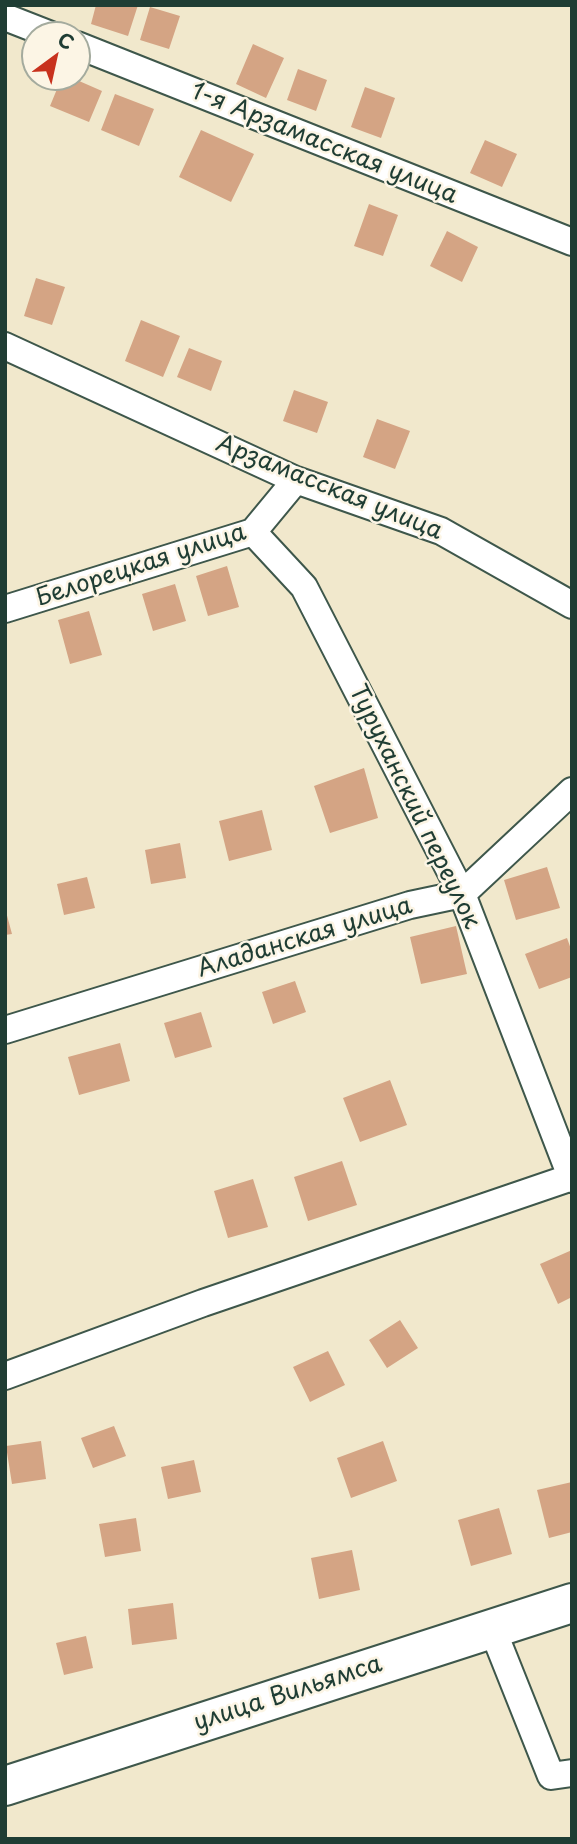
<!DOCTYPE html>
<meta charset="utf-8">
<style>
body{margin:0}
#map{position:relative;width:577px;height:1844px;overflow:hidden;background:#f1e8cc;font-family:"Playpen Sans",sans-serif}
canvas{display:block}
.frame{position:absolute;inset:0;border:7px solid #1f3d34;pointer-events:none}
.north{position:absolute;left:21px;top:21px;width:70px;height:70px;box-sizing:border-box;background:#fcf5e5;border:2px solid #a4ab9e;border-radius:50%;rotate:33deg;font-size:19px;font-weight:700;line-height:28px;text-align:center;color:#1f3d34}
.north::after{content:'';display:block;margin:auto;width:24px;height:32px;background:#c8321e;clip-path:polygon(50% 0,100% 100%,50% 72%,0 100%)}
</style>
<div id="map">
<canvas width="577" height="1844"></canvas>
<div class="frame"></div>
<div class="north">С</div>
</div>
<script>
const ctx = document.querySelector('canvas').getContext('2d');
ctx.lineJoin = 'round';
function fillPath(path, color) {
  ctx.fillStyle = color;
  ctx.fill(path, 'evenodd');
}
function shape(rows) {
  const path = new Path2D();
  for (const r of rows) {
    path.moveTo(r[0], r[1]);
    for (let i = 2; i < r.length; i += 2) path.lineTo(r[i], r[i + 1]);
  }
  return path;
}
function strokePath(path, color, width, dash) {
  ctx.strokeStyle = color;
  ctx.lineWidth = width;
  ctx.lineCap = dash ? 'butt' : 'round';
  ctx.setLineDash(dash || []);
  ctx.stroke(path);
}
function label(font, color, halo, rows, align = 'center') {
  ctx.font = font + ' "Playpen Sans",sans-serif';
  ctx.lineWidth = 5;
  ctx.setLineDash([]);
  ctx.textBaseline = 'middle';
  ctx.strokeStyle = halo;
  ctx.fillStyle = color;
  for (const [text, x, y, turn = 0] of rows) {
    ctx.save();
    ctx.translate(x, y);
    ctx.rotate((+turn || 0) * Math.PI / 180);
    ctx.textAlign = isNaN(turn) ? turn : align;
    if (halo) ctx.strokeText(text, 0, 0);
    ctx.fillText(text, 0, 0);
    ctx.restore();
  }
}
const building = shape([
 [96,5,138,5,128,36,91,24],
 [150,7,180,16,169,49,140,40],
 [253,44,284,58,266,98,236,84],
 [298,69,327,80,316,111,287,100],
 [62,77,70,77,102,91,89,122,50,106],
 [365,87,395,98,381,138,351,127],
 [115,94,154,109,139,146,101,130],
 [201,130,254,154,231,202,179,177],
 [485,140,517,154,502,187,470,173],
 [369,204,398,215,383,256,354,246],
 [447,231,478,247,462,282,430,266],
 [36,278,65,287,52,325,24,316],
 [141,320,180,336,163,377,125,361],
 [189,348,222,361,211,391,177,377],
 [294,390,328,402,317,433,283,421],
 [377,419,410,431,395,469,363,457],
 [227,566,239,607,208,616,196,576],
 [175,584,186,621,153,631,142,594],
 [89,611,102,655,70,664,58,620],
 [364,768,378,818,330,833,314,786],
 [262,810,272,850,229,861,219,821],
 [180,843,186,878,151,884,145,850],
 [547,867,560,908,516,920,504,880],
 [87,877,95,908,64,915,57,884],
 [5,908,12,934,5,935],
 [456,926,467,974,421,984,410,937],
 [567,938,572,952,572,977,539,989,525,954],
 [295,981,306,1012,273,1024,262,992],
 [201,1012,212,1047,175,1058,164,1023],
 [120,1043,130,1081,79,1095,68,1057],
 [390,1080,407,1125,360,1142,343,1098],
 [342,1161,357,1205,308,1221,294,1177],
 [253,1179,268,1227,228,1238,214,1191],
 [572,1250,572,1297,558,1304,540,1264],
 [400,1320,418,1348,387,1368,369,1340],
 [328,1351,345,1385,310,1402,293,1367],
 [114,1426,126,1456,93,1468,81,1438],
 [41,1441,46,1479,12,1484,6,1446],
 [383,1441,397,1481,351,1498,337,1458],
 [194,1460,201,1492,168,1499,161,1467],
 [572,1482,572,1532,549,1538,537,1490],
 [499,1508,512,1554,471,1566,458,1520],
 [136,1518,141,1551,105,1557,99,1524],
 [352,1550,360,1590,319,1599,311,1558],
 [173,1603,177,1639,132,1645,128,1609],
 [86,1636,93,1668,64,1675,56,1643]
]);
const minor = shape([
 [5,17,51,35],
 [77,45,572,242],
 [5,346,296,480,441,531,572,605],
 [253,532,304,587,462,894,572,1179],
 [5,609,253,532,296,480],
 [5,1030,410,905,462,894,572,791],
 [5,1376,203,1303,572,1177],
 [492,1628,551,1776,572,1773]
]);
const primary = shape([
 [5,1786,572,1603]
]);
const streetNames = [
 ["1-я Арзамасская улица",324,144,22],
 ["Арзамасская улица",329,488,22],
 ["Белорецкая улица",141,566,-18],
 ["Туруханский переулок",414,807,64],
 ["Аладанская улица",305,938,-17],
 ["улица Вильямса",288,1694,-18]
];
fillPath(building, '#d4a484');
strokePath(minor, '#3e574b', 30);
strokePath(primary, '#3e574b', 42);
strokePath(minor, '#fff', 26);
strokePath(primary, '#fff', 38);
label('24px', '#1f3d34', '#fcf5e5', streetNames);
</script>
